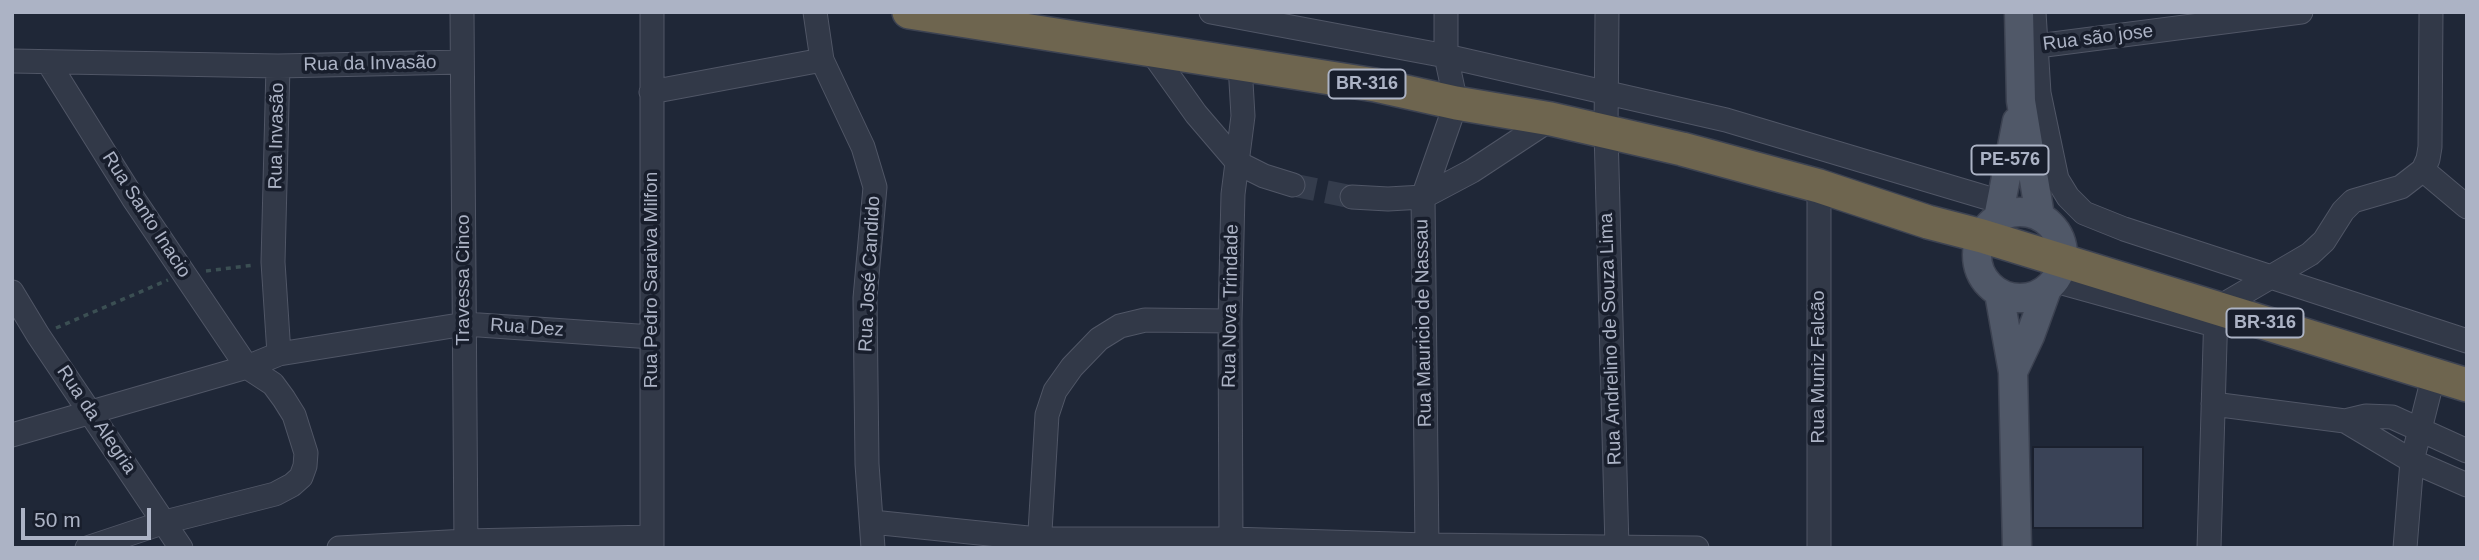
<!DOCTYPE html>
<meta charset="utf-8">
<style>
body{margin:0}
#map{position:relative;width:2479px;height:560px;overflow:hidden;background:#1f2737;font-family:Arial,sans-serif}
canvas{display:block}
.frame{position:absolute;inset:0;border:14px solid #acb3c5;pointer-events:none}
.scale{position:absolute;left:21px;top:508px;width:130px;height:32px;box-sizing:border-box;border:4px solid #acb3c5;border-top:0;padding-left:9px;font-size:21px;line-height:24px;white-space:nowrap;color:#acb3c5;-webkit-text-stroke:5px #181e2c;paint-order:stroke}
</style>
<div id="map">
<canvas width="2479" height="560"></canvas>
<div class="frame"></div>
<div class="scale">50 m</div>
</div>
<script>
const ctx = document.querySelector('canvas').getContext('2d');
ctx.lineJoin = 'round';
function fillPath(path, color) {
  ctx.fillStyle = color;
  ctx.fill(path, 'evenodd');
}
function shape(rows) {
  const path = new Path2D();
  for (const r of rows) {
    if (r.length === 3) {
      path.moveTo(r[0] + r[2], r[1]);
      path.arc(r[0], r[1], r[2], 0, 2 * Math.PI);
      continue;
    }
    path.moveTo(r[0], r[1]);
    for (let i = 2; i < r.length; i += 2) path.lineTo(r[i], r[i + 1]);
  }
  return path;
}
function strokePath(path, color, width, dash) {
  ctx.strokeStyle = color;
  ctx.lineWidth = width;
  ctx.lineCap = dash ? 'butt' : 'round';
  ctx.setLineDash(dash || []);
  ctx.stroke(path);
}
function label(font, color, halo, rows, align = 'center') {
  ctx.font = font + ' Arial,sans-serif';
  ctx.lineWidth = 7;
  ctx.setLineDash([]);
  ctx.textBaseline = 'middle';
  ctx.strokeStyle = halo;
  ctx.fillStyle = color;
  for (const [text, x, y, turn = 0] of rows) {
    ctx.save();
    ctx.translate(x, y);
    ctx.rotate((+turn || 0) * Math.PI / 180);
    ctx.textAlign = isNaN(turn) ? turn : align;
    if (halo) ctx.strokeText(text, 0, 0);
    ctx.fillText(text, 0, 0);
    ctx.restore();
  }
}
const building = shape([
 [2033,447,2143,447,2143,528,2033,528,2033,447]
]);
const minorTunnel = shape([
 [1293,185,1352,197]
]);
const path = shape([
 [206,271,254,265],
 [56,328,168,280]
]);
const minor = shape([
 [462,12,466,548],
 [652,12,652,548],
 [815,12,822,60,863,147,875,187,865,298,867,464,873,548],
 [1211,12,1446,56,1726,120,2001,202],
 [1607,12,1606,131,1617,548],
 [2034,12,2039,93,2057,179,2068,197,2084,213,2124,229,2467,341],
 [2022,48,2301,12],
 [1151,51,1196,114,1238,163,1264,176,1293,185],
 [12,61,278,66,273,262,279,354,247,367,133,198,48,62],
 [278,66,462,62],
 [651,92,822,60],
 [2423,170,2467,207],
 [1352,197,1388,199,1423,197,1472,171,1551,119],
 [2055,281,2214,325],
 [12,292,38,335,181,548],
 [279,354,465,324,652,337],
 [2213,404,2345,421,2366,416,2392,417,2467,451],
 [2345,421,2412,461,2467,485],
 [12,435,247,367,273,384,284,399,294,415,306,453,305,466,301,477,292,485,275,494,165,522,87,548],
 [872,522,1038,539,1231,539,1427,545,1697,548],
 [339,548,466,541,652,537],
 [1039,548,1047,415,1055,391,1072,367,1099,339,1120,326,1145,320,1230,321],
 [1231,548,1230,321,1233,194,1243,116,1240,65],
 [1427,548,1423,197,1456,103,1446,56,1446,12],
 [1819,548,1819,186],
 [2209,548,2216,309,2310,254,2324,241,2343,211,2353,201,2401,187,2423,170,2428,159,2430,147,2431,12],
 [2405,548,2412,461,2434,374]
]);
const major = shape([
 [2019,12,2021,101,2040,216],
 [2020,255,43],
 [1998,218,2017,121],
 [1999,293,2013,372,2017,548],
 [2013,372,2030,336,2047,289]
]);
const highway = shape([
 [909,12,1375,85,1456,103,1551,119,1682,149,1819,186,1928,222,1982,236,2467,385]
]);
const shields = [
 [1367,84,77],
 [2010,160,77],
 [2265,323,77]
];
const shieldNames = [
 ["BR-316",1367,84],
 ["PE-576",2010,160],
 ["BR-316",2265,323]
];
const streetNames = [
 ["Rua são jose",2098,38,-7],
 ["Rua da Invasão",370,64,-1],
 ["Rua Invasão",277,136,-89],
 ["Rua Santo Inacio",146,215,57],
 ["Rua José Candido",870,274,-87],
 ["Travessa Cinco",464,280,-90],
 ["Rua Pedro Saraiva Milfon",652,280,-90],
 ["Rua Nova Trindade",1231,306,-89],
 ["Rua Mauricio de Nassau",1424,323,-91],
 ["Rua Dez",527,328,4],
 ["Rua Andrelino de Souza Lima",1611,339,-92],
 ["Rua Muniz Falcão",1819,367,-90],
 ["Rua da Alegria",96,420,56]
];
fillPath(building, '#3a4357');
strokePath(building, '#1a202e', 2);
strokePath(minorTunnel, '#343c4c', 23, [23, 11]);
strokePath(minor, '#505666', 25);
strokePath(major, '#3c4251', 31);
strokePath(highway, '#3d4352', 36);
strokePath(path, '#3b4f53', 3.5, [5, 5]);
strokePath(minor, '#323948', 23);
strokePath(major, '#505868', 28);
strokePath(highway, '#6e654f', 33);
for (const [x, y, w] of shields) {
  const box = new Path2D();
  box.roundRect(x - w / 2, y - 14.5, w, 29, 5);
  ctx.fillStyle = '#181e2c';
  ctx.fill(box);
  strokePath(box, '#acb3c5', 2);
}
label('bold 18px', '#acb3c5', null, shieldNames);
label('19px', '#acb3c5', '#181e2c', streetNames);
</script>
